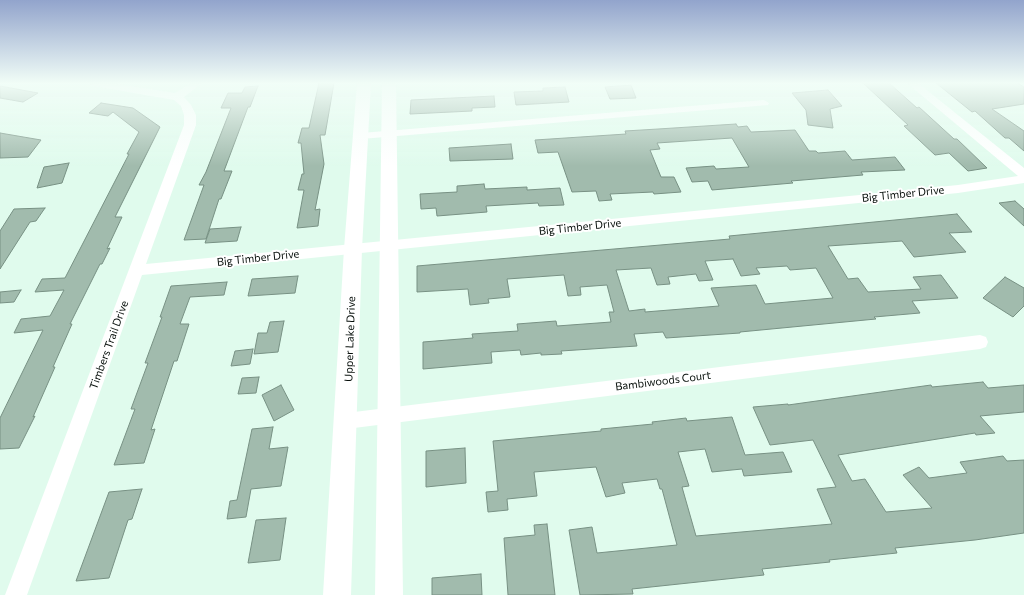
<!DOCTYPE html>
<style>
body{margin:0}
canvas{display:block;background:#e0fbed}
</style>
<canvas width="1024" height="595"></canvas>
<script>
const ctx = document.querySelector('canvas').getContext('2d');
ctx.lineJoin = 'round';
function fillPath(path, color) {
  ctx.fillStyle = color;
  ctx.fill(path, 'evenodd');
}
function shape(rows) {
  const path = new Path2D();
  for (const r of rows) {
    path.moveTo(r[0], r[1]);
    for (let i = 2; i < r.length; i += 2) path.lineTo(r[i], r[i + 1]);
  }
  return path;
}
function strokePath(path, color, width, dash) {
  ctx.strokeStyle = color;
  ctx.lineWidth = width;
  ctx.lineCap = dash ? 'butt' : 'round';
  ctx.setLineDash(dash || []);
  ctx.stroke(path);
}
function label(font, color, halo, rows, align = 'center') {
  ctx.font = font + ' Commissioner,sans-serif';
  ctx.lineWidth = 4;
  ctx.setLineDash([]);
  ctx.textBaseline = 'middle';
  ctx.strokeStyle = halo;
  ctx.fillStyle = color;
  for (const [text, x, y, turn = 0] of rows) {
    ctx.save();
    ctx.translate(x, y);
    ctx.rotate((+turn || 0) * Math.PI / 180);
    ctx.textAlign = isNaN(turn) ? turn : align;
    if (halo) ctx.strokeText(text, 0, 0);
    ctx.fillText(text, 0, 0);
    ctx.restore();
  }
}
const building = shape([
 [319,83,334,83,325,135,320,135,324,164,315,210,320,209,318,226,297,228,304,190,298,190,302,174,304,174,301,143,298,143,302,128,309,128,319,83],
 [863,83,889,83,917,108,919,107,954,139,957,139,987,168,968,171,949,153,935,155,904,126,908,125,863,83],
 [936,83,1017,83,1024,87,1024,104,992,109,1024,131,1024,151,1009,138,1005,138,975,111,972,112,936,83],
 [631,85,636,98,610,99,605,87,631,85],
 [0,86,38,93,23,102,0,98,0,86],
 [258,86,250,107,248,107,224,171,232,171,221,199,219,199,206,239,184,240,204,185,199,185,206,172,231,108,221,108,228,93,242,93,245,87,258,86],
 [565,87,569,102,516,105,514,92,543,91,543,88,565,87],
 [828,90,842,106,830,109,833,128,808,125,806,110,792,93,828,90],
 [494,96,495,107,472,108,472,111,410,114,411,100,494,96],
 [101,103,133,108,160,127,115,217,122,217,107,249,110,248,102,264,100,264,70,324,72,324,53,367,55,367,33,417,35,416,19,448,0,449,0,418,43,330,14,333,21,319,50,316,64,290,35,292,42,279,65,278,129,154,127,154,139,132,113,112,108,116,89,113,101,103],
 [736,124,738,127,747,126,751,132,795,130,809,151,816,151,818,153,845,151,852,160,895,157,905,170,861,172,863,175,791,181,793,183,712,190,708,181,692,182,686,168,714,166,716,169,749,167,732,138,657,143,660,149,650,150,661,177,674,177,681,192,654,194,653,192,610,194,612,200,599,201,596,191,572,192,558,152,538,153,535,140,626,134,625,131,658,129,736,124],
 [0,133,41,140,28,157,0,158,0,133],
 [511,144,513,159,450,161,449,148,511,144],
 [69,163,62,183,37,188,44,167,69,163],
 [484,184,485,189,527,187,527,190,560,188,564,205,539,206,538,203,486,206,487,212,437,216,436,208,421,209,420,194,457,192,457,186,484,184],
 [1015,201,1024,209,1024,226,999,203,1015,201],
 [45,208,36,221,30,222,0,269,0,231,14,209,45,208],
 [957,214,972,232,949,233,966,252,914,257,902,241,828,246,848,279,858,278,868,292,921,289,913,277,941,275,958,298,912,301,920,313,874,317,876,319,740,332,740,333,666,338,663,332,634,334,637,346,561,351,562,354,541,355,541,353,521,355,520,350,491,352,492,363,423,369,423,342,473,338,472,334,518,331,517,324,556,321,557,326,611,322,609,312,614,312,607,285,580,287,581,295,568,296,564,275,507,279,510,297,488,299,489,303,470,305,468,289,417,292,417,266,730,239,729,236,957,214],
 [733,259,741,276,760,274,756,268,787,266,790,270,816,268,833,298,765,304,756,285,711,288,719,306,645,312,645,309,629,311,616,270,651,268,657,285,670,284,668,277,696,274,699,281,713,280,705,261,733,259],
 [241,227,237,241,205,243,210,229,241,227],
 [298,276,295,293,248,296,252,279,298,276],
 [1005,277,1024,288,1024,306,1013,317,983,298,1005,277],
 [227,282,224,295,190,297,180,324,189,324,177,361,174,361,151,430,155,429,144,463,114,465,135,409,131,409,148,363,145,363,162,317,160,317,171,286,227,282],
 [21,290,14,302,0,303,0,292,21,290],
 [284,321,278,352,254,354,258,333,267,333,270,322,284,321],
 [253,349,250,364,231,366,235,351,253,349],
 [259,377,256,393,238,394,242,378,259,377],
 [983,382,988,388,1024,385,1024,412,980,416,995,433,976,435,975,433,838,455,852,481,865,479,886,512,932,508,903,475,919,467,929,478,967,473,960,462,1003,456,1007,461,1024,460,1024,533,975,540,895,548,897,553,829,560,830,562,762,569,764,575,632,589,633,594,580,595,569,530,592,527,597,553,677,545,662,489,660,489,657,479,622,483,625,493,606,497,596,467,534,472,537,496,507,499,508,510,488,512,486,492,498,491,493,441,601,431,601,429,653,424,652,422,686,418,687,421,732,417,745,455,783,452,792,472,744,476,742,469,712,472,705,449,678,452,689,486,682,487,696,536,832,524,817,489,836,487,813,440,770,445,753,407,788,404,788,405,931,385,932,387,983,382],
 [281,385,294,410,274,421,262,395,281,385],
 [273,427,269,449,288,447,281,486,251,489,246,517,227,519,230,501,237,500,252,429,273,427],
 [465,448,466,483,426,487,426,451,465,448],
 [142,489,132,519,128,520,109,578,76,581,109,492,142,489],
 [286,518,280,560,248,563,256,520,286,518],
 [547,524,555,595,508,595,504,538,535,535,534,525,547,524],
 [481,574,482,595,432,595,432,578,481,574]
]);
const minor = shape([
 [89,83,111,83,175,93,191,83,202,83,184,97,191,105,196,115,196,125,146,264,870,194,958,185,1018,176,907,83,918,83,1024,168,1024,183,958,193,142,275,27,595,5,595,184,125,184,115,181,106,174,100,94,86,89,83],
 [764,100,769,103,768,105,361,139,357,138,355,136,357,134,361,133,764,100],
 [980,335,986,337,988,342,986,347,980,349,346,429,340,427,337,421,340,415,346,413,980,335]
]);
const tertiary = shape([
 [357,83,371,83,362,249,351,595,323,595,344,249,357,83],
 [382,83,396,83,403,595,375,595,382,83]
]);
const streetNames = [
 ["Big Timber Drive",903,194,-6],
 ["Big Timber Drive",580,227,-6],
 ["Big Timber Drive",258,258,-6],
 ["Upper Lake Drive",350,339,-88],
 ["Timbers Trail Drive",109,345,-70],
 ["Bambiwoods Court",663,381,-7]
];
fillPath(building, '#a1bbad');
strokePath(building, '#789184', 1);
fillPath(minor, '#fff');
fillPath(tertiary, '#fff');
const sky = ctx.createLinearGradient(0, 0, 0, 166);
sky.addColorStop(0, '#92a4cc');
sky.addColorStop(0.5, '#f1fdf7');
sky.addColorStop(1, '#f1fdf700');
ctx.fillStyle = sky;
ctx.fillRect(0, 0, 1024, 166);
label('11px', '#060e0a', '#fff', streetNames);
</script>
